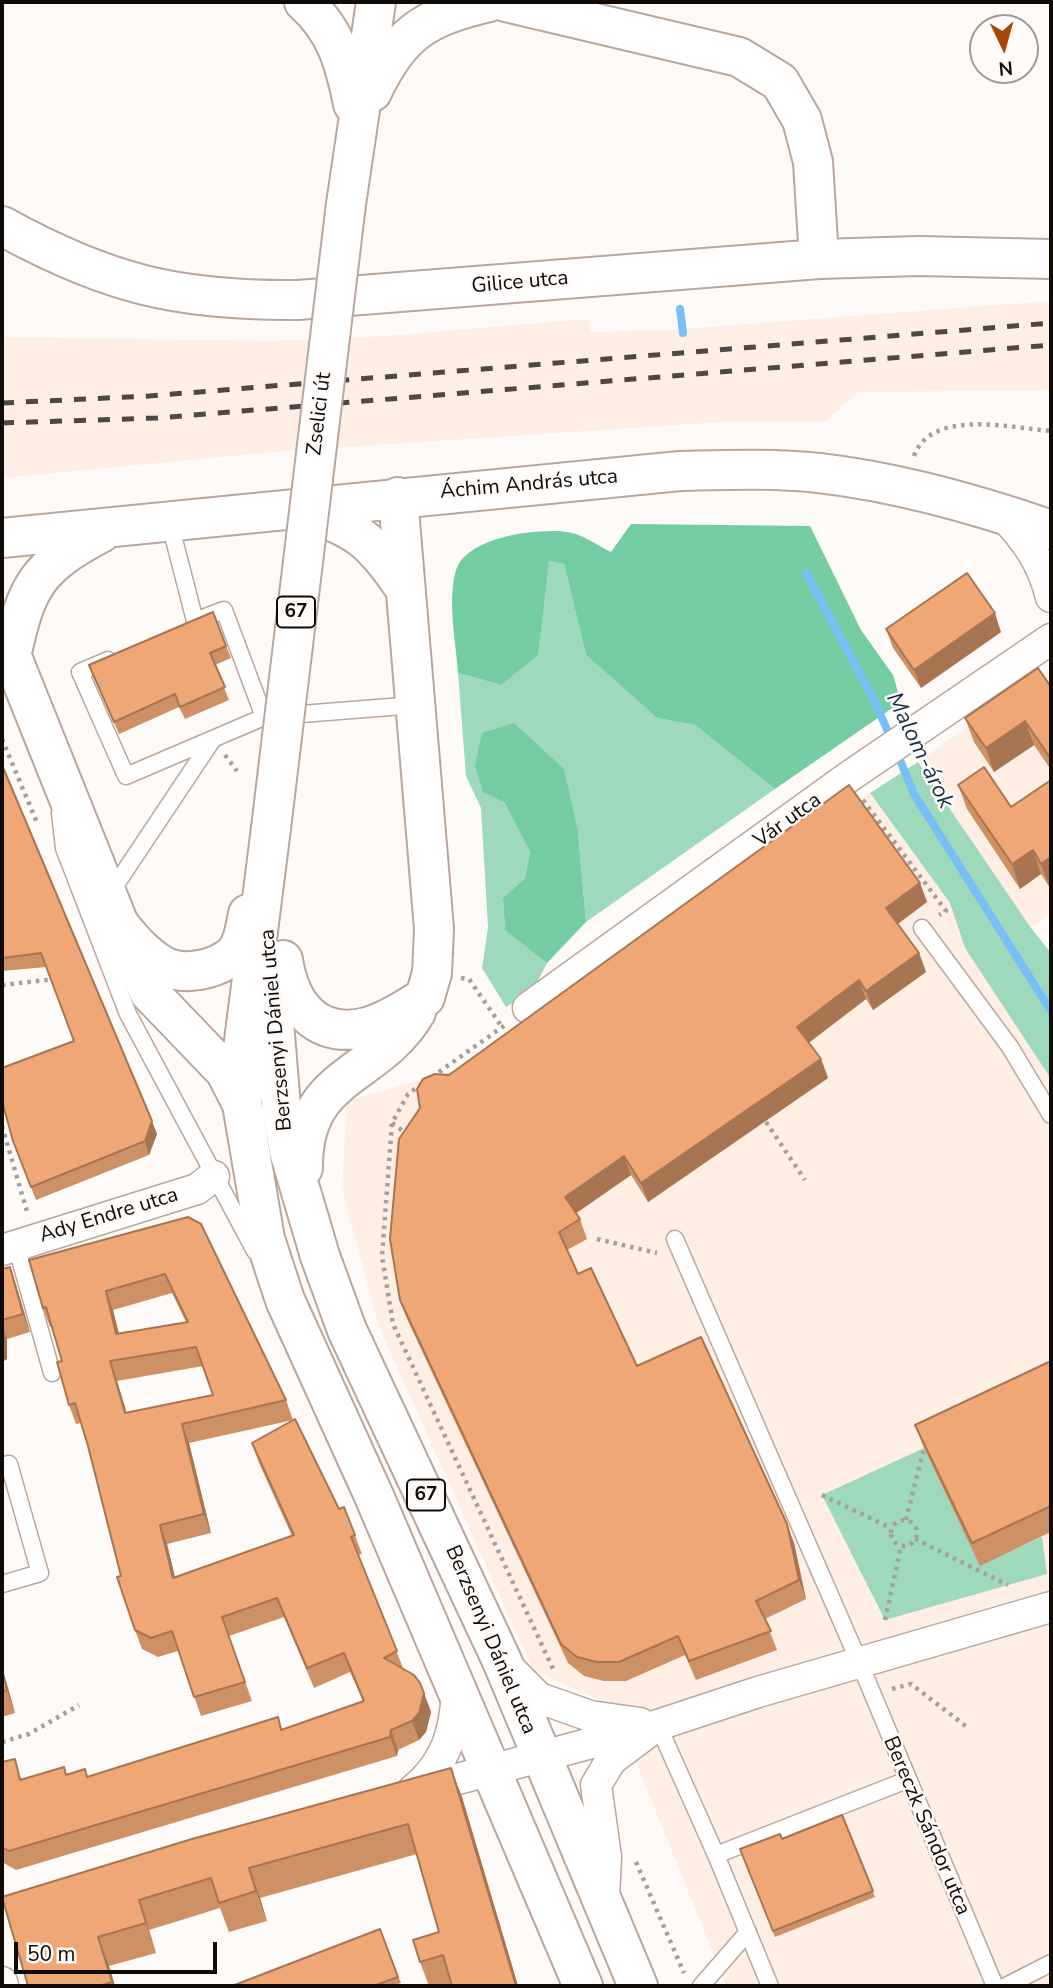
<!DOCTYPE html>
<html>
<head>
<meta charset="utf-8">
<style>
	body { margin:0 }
	#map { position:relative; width:1053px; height:1988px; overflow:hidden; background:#fefaf7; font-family:"Nunito Sans",sans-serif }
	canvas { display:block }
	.frame { position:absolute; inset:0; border:4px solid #110b07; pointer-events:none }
	.north { position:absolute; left:969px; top:14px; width:70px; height:70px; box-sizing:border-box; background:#fefaf7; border:2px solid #9f9a97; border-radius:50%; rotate:175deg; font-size:19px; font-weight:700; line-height:28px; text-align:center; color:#110b07 }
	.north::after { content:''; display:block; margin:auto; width:24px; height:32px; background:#a84606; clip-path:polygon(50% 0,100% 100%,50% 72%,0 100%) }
	.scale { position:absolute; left:14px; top:1942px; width:203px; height:32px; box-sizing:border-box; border:4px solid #110b07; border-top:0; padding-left:9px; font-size:21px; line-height:24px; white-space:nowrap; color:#110b07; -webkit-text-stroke:5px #fefaf7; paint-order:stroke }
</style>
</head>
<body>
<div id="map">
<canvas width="1053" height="1988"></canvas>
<div class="frame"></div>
<div class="north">N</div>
<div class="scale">50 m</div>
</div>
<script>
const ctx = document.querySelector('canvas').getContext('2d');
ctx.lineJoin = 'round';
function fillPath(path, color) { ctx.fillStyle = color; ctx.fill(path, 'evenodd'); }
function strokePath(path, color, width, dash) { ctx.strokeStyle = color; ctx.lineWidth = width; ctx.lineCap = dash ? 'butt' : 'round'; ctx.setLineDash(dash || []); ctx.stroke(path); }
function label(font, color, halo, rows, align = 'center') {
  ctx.font = font + ' "Nunito Sans",sans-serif'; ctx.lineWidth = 5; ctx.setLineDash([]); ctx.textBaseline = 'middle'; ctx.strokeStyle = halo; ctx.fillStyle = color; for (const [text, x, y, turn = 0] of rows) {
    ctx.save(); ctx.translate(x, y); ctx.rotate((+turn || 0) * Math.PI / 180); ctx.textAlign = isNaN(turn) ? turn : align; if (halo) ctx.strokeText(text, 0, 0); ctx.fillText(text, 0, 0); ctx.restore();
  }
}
fillPath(new Path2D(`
	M 1051,301 L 1051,390 L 858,392 L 826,421 L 721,422 L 285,451 L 2,478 L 2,337 L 271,341 L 386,336 L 588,319 L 591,332 L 668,330 Z
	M 1051,668 L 1051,914 L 1031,928 L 918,762 Z
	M 870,793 L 950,903 L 965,948 L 1051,1079 L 1051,1986 L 726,1986 L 614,1707 L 533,1670 L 379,1327 L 342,1189 L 347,1101 L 463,1068 L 540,1020 Z`), '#ffeee4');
fillPath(new Path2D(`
	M 549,561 L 564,564 L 586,655 L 657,718 L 695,725 L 775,789 L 586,922 L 578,832 L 504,802 L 530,852 L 525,878 L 503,898 L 505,929 L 547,963 L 534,989 L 506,1007 L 482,968 L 488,928 L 481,808 L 466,776 L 458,673 L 501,685 Z
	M 918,762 L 1031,928 L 1051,953 L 1051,1079 L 965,948 L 950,903 L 870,793 Z
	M 924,1448 L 980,1565 L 1042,1537 L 1047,1574 L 885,1620 L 822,1495 Z`), '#9dd9ba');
fillPath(new Path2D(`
	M 631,524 L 810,526 L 861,630 L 893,675 L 901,702 L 775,789 L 695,725 L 657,718 L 586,655 L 564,564 L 549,561 L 538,655 L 501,685 L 458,673 C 456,641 447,602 456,570 C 467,537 537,528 567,532 C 581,533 598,546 611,552 Z
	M 514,723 L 564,769 L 578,832 L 586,922 L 547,963 L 505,930 L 503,898 L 525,878 L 530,852 L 504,802 L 483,792 L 475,766 L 482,733 Z`), '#73cda1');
strokePath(new Path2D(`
	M 680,309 L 683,333
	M 806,573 L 875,702 L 892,741
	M 897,753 L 914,794 L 1051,1011`), '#78bff7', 8);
const lane = new Path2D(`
	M 169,520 L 195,621
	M 195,621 L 224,610 L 264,717
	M 108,660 L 80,672 L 126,776 L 264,717 L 415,705
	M 60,813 L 64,848 L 128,1014 L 255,1251
	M 109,895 L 213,739
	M 922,928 L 1010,1047 L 1051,1115
	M 675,1239 L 860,1664 L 995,1986
	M 16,1245 L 52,1373
	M 2,1466 L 9,1464 L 40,1573 L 2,1584
	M 658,1725 L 716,1855 L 770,1986
	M 716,1855 L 907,1780
	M 701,1986 L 748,1932
	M 1006,1986 L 1051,1963`);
const street = new Path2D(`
	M 1003,515 C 1027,541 1042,562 1051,597
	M 528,1008 L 847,778 L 1051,639
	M 2,1250 L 197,1189 L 214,1176
	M 510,1669 L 539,1698 L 590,1716 L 640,1723
	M 417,1790 L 658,1725 L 758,1692 L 1051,1607
	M 412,1791 C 446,1764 455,1732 457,1691
	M 604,1899 L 606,1857 L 596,1785 L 611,1760 L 647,1733
	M 2,1982 L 3,1986`);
const secondary = new Path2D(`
	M 2,226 C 107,284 178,301 298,300 L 819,259 L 919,256 L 1051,259
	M 398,497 L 434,929 L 432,973 L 425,997
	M 302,510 C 357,528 373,541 405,589
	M 2,538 L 680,471 C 726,470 772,468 819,473 C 898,482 976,504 1051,530
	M 2,632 L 119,924
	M 11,657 C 26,587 36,567 101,533`);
const primary = new Path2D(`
	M 304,2 C 336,30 345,64 353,104
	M 506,2 L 739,57 L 780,82 L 802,120 L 813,162 L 819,259
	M 372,92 C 400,32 426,17 489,2
	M 346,204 L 376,2
	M 271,828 L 243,1049 L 242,1104 L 265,1239 L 285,1300 L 374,1496 L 583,1986
	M 119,924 C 132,940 144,955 162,965 C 182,977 217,970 234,954 C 244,944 245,928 248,914
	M 125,939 L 149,992 L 225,1071 L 242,1104
	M 283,960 C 290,1005 316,1040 367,1027 C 388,1021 407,1008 425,997
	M 270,974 L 281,1107 L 289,1151 L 320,1256 L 347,1330 L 502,1661 L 638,1986
	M 303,1168 C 302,1072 377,1079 416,1012`);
strokePath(lane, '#baa79b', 19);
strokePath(street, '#baa79b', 33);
strokePath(secondary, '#baa79b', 42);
strokePath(primary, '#baa79b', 42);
strokePath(new Path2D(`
	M 914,456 C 931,408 1012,428 1051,431
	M 2,739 L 38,825
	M 225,755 L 237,771
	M 863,800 L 946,911 L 939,915
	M 461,978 L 469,979 L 502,1027
	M 2,985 L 56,979
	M 432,1077 L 508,1023
	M 422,1084 L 408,1094 L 392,1123 L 382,1256 L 393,1324 L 554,1671
	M 766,1122 L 805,1180
	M 392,1123 L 407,1134
	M 2,1126 L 28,1215
	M 597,1239 L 657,1253
	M 822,1495 L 891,1528
	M891 1533a13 13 0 1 1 26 0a13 13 0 1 1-26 0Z
	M 906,1520 L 924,1448
	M 915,1539 L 1008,1585
	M 885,1620 L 901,1546
	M 892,1689 L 911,1684 L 967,1727
	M 2,1742 L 29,1734 L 79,1705
	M 636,1862 L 684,1973`), '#a5a09c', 4.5, [3.5, 5]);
strokePath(lane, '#fff', 16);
strokePath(street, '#fff', 30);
strokePath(secondary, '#fff', 38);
strokePath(primary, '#fff', 38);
strokePath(new Path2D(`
	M 2,403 L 149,396 L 1051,323
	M 2,423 L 157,418 L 1051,345`), '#4e4844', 5, [12, 12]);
const primaryBridge = new Path2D(`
	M 271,828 L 346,204`);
strokePath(primaryBridge, '#baa79b', 42, []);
strokePath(primaryBridge, '#fff', 38);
fillPath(new Path2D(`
	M 213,612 L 231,658 L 215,665 L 229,700 L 185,719 L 179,707 L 119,734 L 89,665 Z
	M 886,629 L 1001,632 L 921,688 L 893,648 Z
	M 1051,687 L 1051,770 L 1034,745 L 994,772 L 974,742 L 965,718 Z
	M 2,765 L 157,1134 L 149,1155 L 36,1200 L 13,1141 L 74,1041 L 46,967 L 2,971 Z
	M 1051,780 L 1050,888 L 1041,874 L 1020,889 L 967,809 L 958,785 L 1011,807 Z
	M 920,883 L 927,902 L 898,924 L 919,953 L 926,972 L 873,1010 L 866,999 L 809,1043 L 821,1059 L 828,1078 L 648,1202 L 631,1175 L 576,1213 L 580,1219 L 587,1239 L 567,1250 L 578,1274 L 637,1366 L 794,1543 L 806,1599 L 765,1619 L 777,1650 L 696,1680 L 685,1655 L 626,1681 L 604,1681 L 584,1676 L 568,1663 L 407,1319 L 400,1300 L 420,1108 L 449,1075 Z
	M 188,1217 L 286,1400 L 293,1420 L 189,1443 L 211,1533 L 167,1544 L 175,1578 L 292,1536 L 259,1463 L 252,1443 L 339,1509 L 344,1507 L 362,1554 L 358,1555 L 403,1668 L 420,1683 L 431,1712 L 426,1732 L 419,1740 L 398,1750 L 397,1756 L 16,1870 L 2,1862 L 2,1762 L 22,1779 L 66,1774 L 85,1769 L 88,1777 L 278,1717 L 282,1729 L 363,1701 L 350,1672 L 314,1688 L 284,1617 L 229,1636 L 252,1701 L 201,1716 L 178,1651 L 158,1657 L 142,1649 L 135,1630 L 88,1446 L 81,1423 L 76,1424 L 69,1405 L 62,1361 L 52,1326 L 50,1327 L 43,1308 ZM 172,1293 L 186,1322 L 119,1333 L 113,1310 ZM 203,1366 L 213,1395 L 127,1413 L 117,1381 Z
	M 10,1267 L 16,1285 L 30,1332 L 7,1339 L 7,1359 L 2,1362 L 2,1269 Z
	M 1051,1361 L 1051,1532 L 980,1566 L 924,1448 L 915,1425 Z
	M 2,1667 L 15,1713 L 2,1717 Z
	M 462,1797 L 518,1986 L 452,1986 L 452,1985 L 447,1986 L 429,1986 L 420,1962 L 439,1932 L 417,1854 L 260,1898 L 267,1921 L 229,1932 L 220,1908 L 149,1930 L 156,1953 L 109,1966 L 115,1986 L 28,1986 L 2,1897 Z
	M 842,1815 L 875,1897 L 775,1937 L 740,1849 L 782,1839 Z
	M 380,1929 L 401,1983 L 392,1986 L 232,1986 Z`), '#ce9065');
fillPath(new Path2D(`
	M 995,613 L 1001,632 L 921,688 L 914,670 Z
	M 1025,721 L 1034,745 L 994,772 L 986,748 Z
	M 1033,850 L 1041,874 L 1020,889 L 1012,864 Z
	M 1051,857 L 1051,887 L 1050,888 L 1041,864 Z
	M 920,883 L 927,902 L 893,927 L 886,908 Z
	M 919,953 L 926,972 L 873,1010 L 866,991 Z
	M 859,980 L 866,999 L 804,1046 L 797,1027 Z
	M 821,1059 L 828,1078 L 648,1202 L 641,1183 Z
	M 152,1121 L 157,1134 L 149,1155 L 145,1141 Z
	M 624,1156 L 631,1175 L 572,1216 L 565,1197 Z
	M 10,1267 L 16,1285 L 30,1332 L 23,1314 Z
	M 106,1291 L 113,1310 L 123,1353 L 116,1334 Z
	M 2,1325 L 7,1339 L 7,1359 L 2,1362 Z
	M 110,1361 L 117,1381 L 132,1432 L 125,1413 Z
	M 182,1424 L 189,1443 L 211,1533 L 204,1514 Z
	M 787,1524 L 794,1543 L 806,1599 L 799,1580 Z
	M 160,1525 L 167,1544 L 180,1598 L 173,1578 Z
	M 2,1667 L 15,1713 L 7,1690 L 2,1672 Z
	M 424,1693 L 431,1712 L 426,1732 L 419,1740 L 412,1721 Z
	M 391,1730 L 398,1750 L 397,1756 L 390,1737 Z
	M 451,1768 L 462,1797 L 518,1986 L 516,1986 Z
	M 249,1868 L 260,1898 L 267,1921 L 256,1891 Z
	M 139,1900 L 149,1930 L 156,1953 L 146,1923 Z
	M 98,1937 L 109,1966 L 115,1986 L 114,1986 L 112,1982 Z`), '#a87553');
const building = new Path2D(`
	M 967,573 L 995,613 L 914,670 L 886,629 Z
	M 213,612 L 226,646 L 210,653 L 225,687 L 180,707 L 175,694 L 114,722 L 89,665 Z
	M 1038,668 L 1051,687 L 1051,759 L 1025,721 L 986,748 L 965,718 Z
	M 2,765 L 152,1121 L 145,1141 L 31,1187 L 13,1141 L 2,1101 L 2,1068 L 74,1041 L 41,953 L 2,958 Z
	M 984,767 L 1011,807 L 1051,780 L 1051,857 L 1041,864 L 1033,850 L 1012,864 L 958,785 Z
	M 849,785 L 920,883 L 886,908 L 919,953 L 866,991 L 859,980 L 797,1027 L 821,1059 L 641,1183 L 624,1156 L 565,1197 L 580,1219 L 559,1232 L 578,1274 L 591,1268 L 637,1366 L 701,1337 L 787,1524 L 799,1580 L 756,1601 L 771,1631 L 689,1661 L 678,1636 L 619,1662 L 597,1662 L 577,1657 L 561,1644 L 400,1300 L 390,1239 L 399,1139 L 420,1108 L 417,1089 L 423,1079 L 435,1074 L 449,1075 Z
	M 188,1217 L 201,1224 L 286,1400 L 182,1424 L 204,1514 L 160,1525 L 173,1578 L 294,1535 L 252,1443 L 295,1419 L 339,1509 L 344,1507 L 355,1535 L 351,1537 L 397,1651 L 384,1658 L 414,1675 L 420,1683 L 424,1693 L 419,1713 L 412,1721 L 391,1730 L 390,1737 L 9,1851 L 2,1847 L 2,1762 L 15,1759 L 20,1780 L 64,1767 L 66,1775 L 85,1769 L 87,1777 L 278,1717 L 281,1730 L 364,1701 L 344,1653 L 307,1668 L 277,1598 L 222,1617 L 245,1682 L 194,1697 L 172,1631 L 151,1638 L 135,1630 L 117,1577 L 121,1576 L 88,1446 L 75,1403 L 69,1405 L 57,1362 L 62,1361 L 46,1307 L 43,1308 L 29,1260 ZM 165,1274 L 188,1322 L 116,1334 L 106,1291 ZM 196,1347 L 213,1395 L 125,1413 L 110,1361 Z
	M 10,1267 L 23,1314 L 2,1320 L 2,1269 Z
	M 1051,1361 L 1051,1506 L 972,1543 L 915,1425 Z
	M 2,1672 L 7,1690 L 2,1692 Z
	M 451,1768 L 516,1986 L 452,1986 L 443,1955 L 420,1962 L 413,1940 L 439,1932 L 408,1824 L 249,1868 L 256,1891 L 219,1903 L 211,1878 L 139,1900 L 146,1923 L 98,1937 L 112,1982 L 99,1986 L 28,1986 L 2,1897 L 192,1839 Z
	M 842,1815 L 873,1891 L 773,1931 L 740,1849 L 780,1834 L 782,1839 Z
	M 380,1929 L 398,1977 L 373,1986 L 232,1986 Z`);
fillPath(building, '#f0a776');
strokePath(building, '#a87553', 2);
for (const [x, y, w] of [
	[296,612,38],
	[426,1495,38]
]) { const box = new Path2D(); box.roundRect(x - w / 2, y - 15.5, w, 31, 5); ctx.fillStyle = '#fefaf7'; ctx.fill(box); strokePath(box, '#110b07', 2); }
label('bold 19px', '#110b07', null, [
	["67",296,612],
	["67",426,1495]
]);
label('21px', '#110b07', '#fefaf7', [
	["Gilice utca",520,283,-5],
	["Zselici út",320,414,-83],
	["Áchim András utca",529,485,-5],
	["Vár utca",788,821,-36],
	["Berzsenyi Dániel utca",277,1030,-95],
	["Ady Endre utca",109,1216,-17],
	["Berzsenyi Dániel utca",490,1640,67],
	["Bereczk Sándor utca",926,1826,67]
]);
label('italic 23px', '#15334a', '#fefaf7', [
	["Malom-árok",919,751,64]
]);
</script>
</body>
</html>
